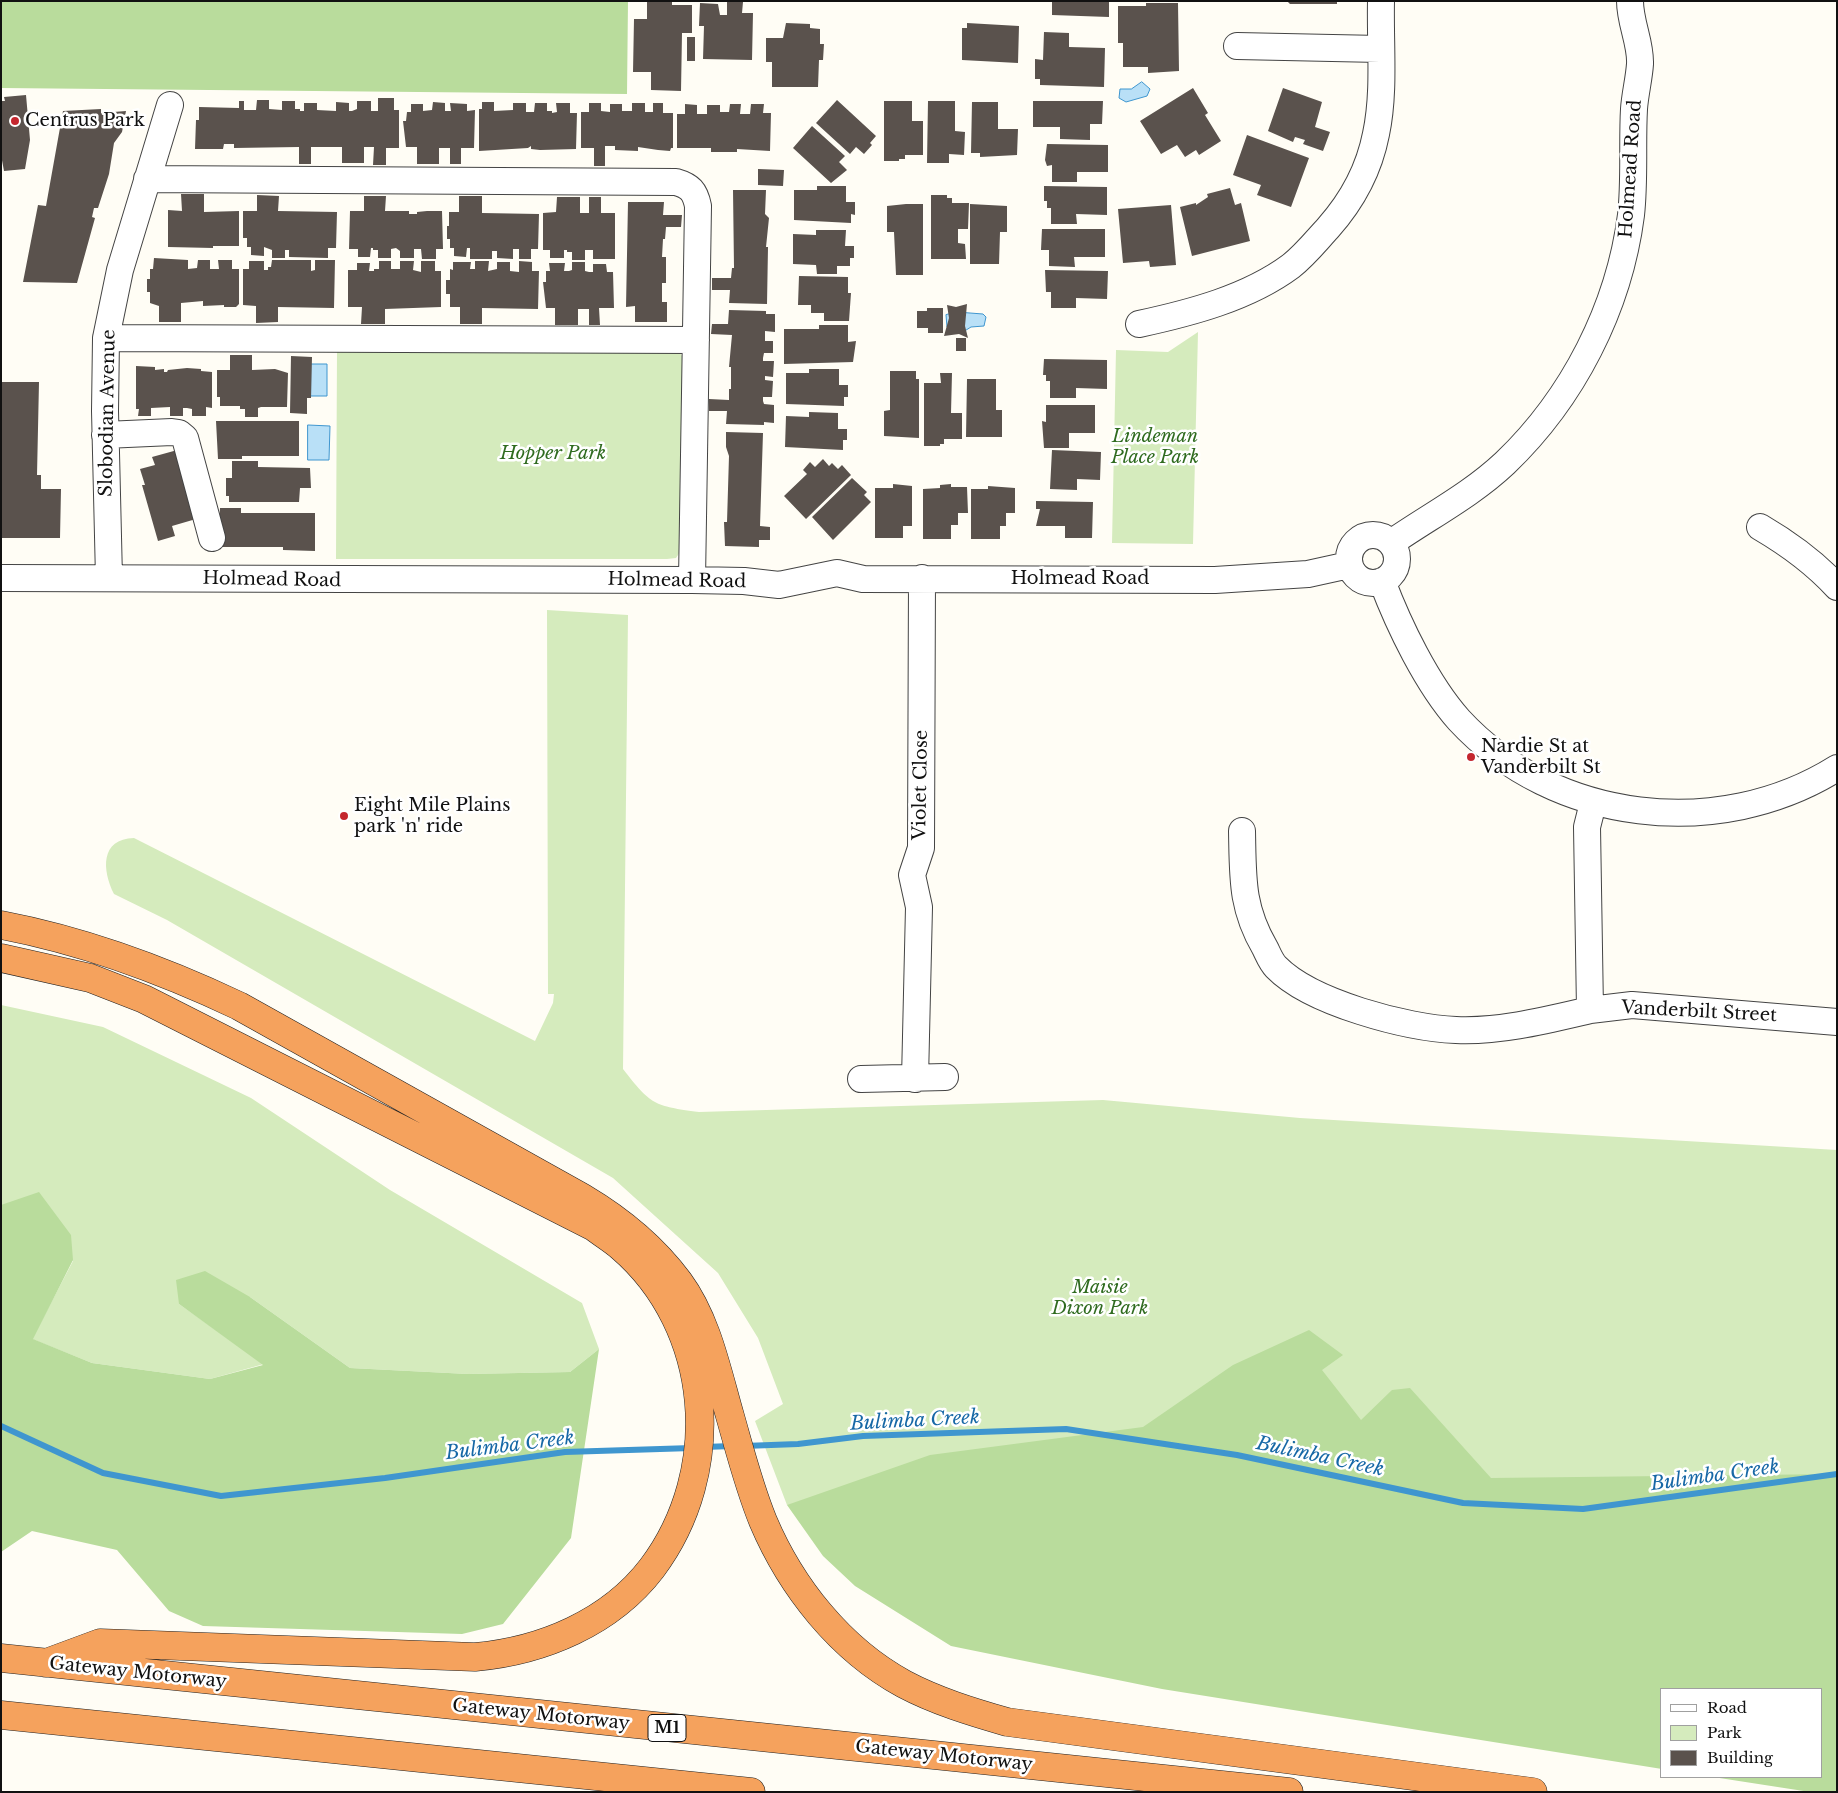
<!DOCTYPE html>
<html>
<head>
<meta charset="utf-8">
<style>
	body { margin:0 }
	#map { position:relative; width:1838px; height:1793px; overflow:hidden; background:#fffdf5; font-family:"Libre Baskerville",serif }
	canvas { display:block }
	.frame { position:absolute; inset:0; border:2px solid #111; pointer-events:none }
	.legend { position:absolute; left:1660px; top:1688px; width:162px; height:90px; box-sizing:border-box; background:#fff; border:1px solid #a0a0a0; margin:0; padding:6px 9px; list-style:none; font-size:15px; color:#111 }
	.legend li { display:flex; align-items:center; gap:10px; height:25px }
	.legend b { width:25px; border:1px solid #a0a0a0 }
</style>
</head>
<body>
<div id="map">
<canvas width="1838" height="1793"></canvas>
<div class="frame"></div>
<ul class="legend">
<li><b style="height:6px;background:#fff"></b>Road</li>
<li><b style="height:14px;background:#d5ebbd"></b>Park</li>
<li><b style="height:14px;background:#5a524d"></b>Building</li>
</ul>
</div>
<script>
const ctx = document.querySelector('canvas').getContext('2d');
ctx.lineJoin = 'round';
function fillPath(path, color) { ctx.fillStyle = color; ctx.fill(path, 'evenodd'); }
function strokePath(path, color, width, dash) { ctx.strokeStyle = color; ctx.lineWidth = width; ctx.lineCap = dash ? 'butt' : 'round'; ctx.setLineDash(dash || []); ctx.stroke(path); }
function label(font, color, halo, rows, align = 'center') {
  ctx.font = font + ' "Libre Baskerville",serif'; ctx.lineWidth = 5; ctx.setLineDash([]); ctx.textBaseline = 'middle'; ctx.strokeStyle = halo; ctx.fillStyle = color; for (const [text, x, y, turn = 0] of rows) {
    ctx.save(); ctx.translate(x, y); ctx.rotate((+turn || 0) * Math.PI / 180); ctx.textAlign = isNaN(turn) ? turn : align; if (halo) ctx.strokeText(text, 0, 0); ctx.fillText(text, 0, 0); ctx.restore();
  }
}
fillPath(new Path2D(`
	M 1198,332 L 1193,544 L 1112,543 L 1116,350 L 1168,352 Z
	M 337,349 L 680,353 L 684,359 L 680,552 L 676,558 L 667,559 L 336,559 Z
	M 547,610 L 628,615 L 623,1069 C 651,1105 654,1106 699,1112 L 1103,1100 L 1300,1118 L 1837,1150 L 1837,1474 L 787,1505 L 755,1421 L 783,1404 L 758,1338 L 718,1273 L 613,1178 L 167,920 L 114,894 C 102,870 100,839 134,838 L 535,1041 L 553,1003 L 554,994 L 548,994 Z
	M 1,1005 L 103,1027 L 251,1098 L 390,1190 L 582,1303 L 599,1349 L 570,1372 L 468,1374 L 350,1368 L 250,1297 L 179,1304 L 264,1364 L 210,1379 L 92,1363 L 32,1339 L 73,1261 L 1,1205 Z`), '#d5ebbd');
fillPath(new Path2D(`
	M 1,1 L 628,1 L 627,94 L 1,88 Z
	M 39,1192 L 71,1235 L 73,1260 L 33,1339 L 92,1363 L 210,1379 L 263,1365 L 179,1304 L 176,1280 L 205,1271 L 250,1297 L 350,1368 L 468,1374 L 570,1372 L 599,1349 L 571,1538 L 503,1624 L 462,1634 L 203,1626 L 169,1611 L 117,1550 L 32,1531 L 1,1552 L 1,1205 Z
	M 1309,1330 L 1343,1355 L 1322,1370 L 1361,1420 L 1392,1390 L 1410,1388 L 1491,1478 L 1837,1474 L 1837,1792 L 1810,1792 L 1713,1777 L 1822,1777 L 1822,1689 L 1662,1689 L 1662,1769 L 1162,1689 L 951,1646 L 855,1586 L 823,1556 L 787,1505 L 930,1455 L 1143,1427 L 1233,1365 Z`), '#b9dc9c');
const water = new Path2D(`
	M 1142,82 L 1150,89 L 1147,96 L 1126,102 L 1119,98 L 1120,89 L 1131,89 Z
	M 957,312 L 983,314 L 986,317 L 984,326 L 971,327 L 963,332 L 947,327 L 946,315 Z
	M 311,364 L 327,364 L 327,396 L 311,396 Z
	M 308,425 L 330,426 L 329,460 L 308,460 Z`);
fillPath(water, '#b9e0f7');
strokePath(water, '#3f96cf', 1);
strokePath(new Path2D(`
	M 1,1426 L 103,1473 L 221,1496 L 385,1478 L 565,1452 L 692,1448
	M 744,1446 L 798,1444 L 863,1436 L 1066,1429 L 1237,1455 L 1463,1503 L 1583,1509 L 1837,1474
	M 704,1447 L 732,1446`), '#3f96cf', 6);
fillPath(new Path2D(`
	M 647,1 L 672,1 L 672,5 L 692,5 L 692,33 L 682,33 L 681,91 L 651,90 L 651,72 L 633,72 L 634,19 L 647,19 Z
	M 1052,1 L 1109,1 L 1109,17 L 1052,15 Z
	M 1287,1 L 1337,1 L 1337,4 L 1290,4 Z
	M 727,2 L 743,2 L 742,13 L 753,13 L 752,60 L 703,59 L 704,26 L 699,26 L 700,3 L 718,4 L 720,15 L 727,15 Z
	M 1146,3 L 1178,3 L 1179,71 L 1148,73 L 1148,67 L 1123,67 L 1123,43 L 1118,43 L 1118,6 L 1146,6 Z
	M 786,23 L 810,24 L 810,28 L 820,29 L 820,44 L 824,44 L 823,60 L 819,60 L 818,87 L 772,87 L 772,62 L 766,62 L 766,38 L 783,38 Z
	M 967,23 L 1019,26 L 1018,63 L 962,60 L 962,28 L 967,28 Z
	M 1044,32 L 1069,33 L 1069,47 L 1105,48 L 1104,87 L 1040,85 L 1040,79 L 1035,79 L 1035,59 L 1043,60 Z
	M 687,37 L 695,37 L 695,61 L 687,61 Z
	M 1193,88 L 1208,113 L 1205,115 L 1221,141 L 1199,155 L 1196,150 L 1185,157 L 1177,145 L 1161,154 L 1140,121 Z
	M 1283,88 L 1322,102 L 1315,127 L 1330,132 L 1323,151 L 1303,144 L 1305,140 L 1295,137 L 1293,142 L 1268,131 Z
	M 26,95 L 30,140 L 25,169 L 4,171 L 1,155 L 1,101 L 5,101 L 4,97 Z
	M 378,98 L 394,98 L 394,110 L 399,110 L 399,148 L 386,148 L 386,165 L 373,165 L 374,147 L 364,147 L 364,163 L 342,163 L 342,147 L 311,147 L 311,164 L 299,164 L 299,147 L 234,148 L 234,144 L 224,144 L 223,149 L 195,149 L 196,120 L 199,120 L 199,107 L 239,108 L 239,101 L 244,101 L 244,110 L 256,110 L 257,100 L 269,100 L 269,109 L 282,110 L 282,101 L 295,101 L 295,109 L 300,109 L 300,111 L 304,111 L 304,103 L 317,103 L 317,110 L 336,111 L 336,102 L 349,103 L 349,111 L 352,111 L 357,109 L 357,101 L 371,101 L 371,111 L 378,111 Z
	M 837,100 L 876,136 L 870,143 L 872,145 L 864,154 L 856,147 L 850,154 L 816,123 Z
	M 884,101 L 912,101 L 912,121 L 923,121 L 923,155 L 905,155 L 905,159 L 899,159 L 899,161 L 884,161 Z
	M 928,101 L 955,101 L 955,131 L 965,132 L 964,155 L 949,154 L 949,163 L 927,163 Z
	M 1033,101 L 1103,101 L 1102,124 L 1090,124 L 1090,140 L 1060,139 L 1060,127 L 1033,127 Z
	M 433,102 L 445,103 L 445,111 L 451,111 L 450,103 L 467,104 L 467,111 L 475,110 L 474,148 L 461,148 L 461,164 L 450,164 L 450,148 L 439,148 L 439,164 L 417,164 L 417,147 L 406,147 L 403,121 L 406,121 L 407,112 L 411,112 L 411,104 L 423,104 L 423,111 L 432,110 Z
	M 482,102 L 494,102 L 494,111 L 513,110 L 513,103 L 526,103 L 526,112 L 534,112 L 535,103 L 547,103 L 547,111 L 552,111 L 552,113 L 557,112 L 556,103 L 570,103 L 570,113 L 577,113 L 576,149 L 540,150 L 531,149 L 531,146 L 528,148 L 479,151 L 479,109 L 482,109 Z
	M 972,102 L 998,102 L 998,129 L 1018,129 L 1017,155 L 980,157 L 980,153 L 971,153 Z
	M 589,103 L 601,103 L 601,111 L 610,112 L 610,104 L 622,104 L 622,111 L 632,111 L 632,103 L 645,103 L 645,112 L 653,112 L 653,103 L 663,103 L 663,113 L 673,113 L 673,148 L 671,148 L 670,151 L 658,150 L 638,147 L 638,151 L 615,150 L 615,146 L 605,146 L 605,166 L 594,166 L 594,148 L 581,148 L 581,112 L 589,112 Z
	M 685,104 L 697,105 L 697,114 L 707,114 L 707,105 L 720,105 L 720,112 L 729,112 L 730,104 L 741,104 L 740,114 L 750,114 L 751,104 L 764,104 L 763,113 L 771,113 L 770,151 L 737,149 L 737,152 L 711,152 L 711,148 L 677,148 L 677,114 L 685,114 Z
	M 101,109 L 101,113 L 126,111 L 122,132 L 114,143 L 109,174 L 98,208 L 94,208 L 92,217 L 95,218 L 77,283 L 23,282 L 38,205 L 46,206 L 63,111 Z
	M 812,126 L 845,156 L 839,162 L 847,170 L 831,183 L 793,148 Z
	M 1247,135 L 1309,158 L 1291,207 L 1257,195 L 1261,185 L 1233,175 Z
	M 1047,144 L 1108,145 L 1108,172 L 1077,172 L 1077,182 L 1052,182 L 1052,165 L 1047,166 L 1045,160 Z
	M 758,169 L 784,170 L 783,186 L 758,185 Z
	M 817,186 L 846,186 L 846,202 L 855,202 L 855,215 L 851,214 L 851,223 L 794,220 L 794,190 L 817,190 Z
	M 1044,186 L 1107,187 L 1107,215 L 1076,214 L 1077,224 L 1051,224 L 1051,208 L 1047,208 L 1047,201 L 1044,201 Z
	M 1230,188 L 1235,205 L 1241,203 L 1250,241 L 1192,256 L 1180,207 L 1196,203 L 1196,205 L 1208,197 L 1207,194 Z
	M 733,190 L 766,190 L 765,214 L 769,218 L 766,247 L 768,247 L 767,304 L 729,303 L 730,290 L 712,290 L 712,278 L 731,278 L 732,268 L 734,268 Z
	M 181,194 L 204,194 L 204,212 L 239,211 L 239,246 L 213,246 L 213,248 L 168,247 L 168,210 L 182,211 Z
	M 257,195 L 279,196 L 278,211 L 337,212 L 336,248 L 328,248 L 328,258 L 289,257 L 289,250 L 285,250 L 285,258 L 272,258 L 272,250 L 264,247 L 264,256 L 251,255 L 251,247 L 247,247 L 247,238 L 243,238 L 243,211 L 257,211 Z
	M 931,195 L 947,195 L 947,198 L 952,198 L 952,203 L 969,203 L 968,229 L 958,229 L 958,243 L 965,244 L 966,259 L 931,259 Z
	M 364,196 L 386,196 L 385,211 L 409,211 L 409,214 L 417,214 L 417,212 L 427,211 L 442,211 L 443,249 L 436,249 L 436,259 L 422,259 L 421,249 L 414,249 L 414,258 L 400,258 L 400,251 L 396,248 L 391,249 L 391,258 L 378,258 L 378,250 L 373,250 L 373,248 L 371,248 L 370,257 L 358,257 L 358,249 L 349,249 L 350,211 L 364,211 Z
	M 459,196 L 482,196 L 482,213 L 539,214 L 538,249 L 531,249 L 531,259 L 519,259 L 519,249 L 513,249 L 513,259 L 497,258 L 497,251 L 492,251 L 492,259 L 470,259 L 470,248 L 467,248 L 466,257 L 454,256 L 454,248 L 450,248 L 450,239 L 447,239 L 447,226 L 449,226 L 449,212 L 459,212 Z
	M 557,197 L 580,197 L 580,213 L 589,213 L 589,197 L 601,197 L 601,213 L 615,213 L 615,259 L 593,259 L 593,250 L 585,250 L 585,260 L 572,260 L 572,252 L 567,252 L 567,250 L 564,250 L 564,258 L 550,258 L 550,250 L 543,250 L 543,213 L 556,212 Z
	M 628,202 L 664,202 L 663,215 L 682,215 L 681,227 L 666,227 L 665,239 L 663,239 L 662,257 L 666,257 L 666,283 L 662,283 L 662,302 L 667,302 L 667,322 L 635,322 L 635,306 L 626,307 Z
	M 906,204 L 923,204 L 923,275 L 896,275 L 894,232 L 887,232 L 887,206 Z
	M 970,204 L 1007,206 L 1007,232 L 1000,232 L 999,264 L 970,264 Z
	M 1171,205 L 1176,265 L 1150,267 L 1149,261 L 1123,263 L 1118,209 Z
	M 1042,229 L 1105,229 L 1105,257 L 1074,257 L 1075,267 L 1049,266 L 1049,250 L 1041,250 Z
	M 816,230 L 846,230 L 845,246 L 854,246 L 854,258 L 850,258 L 850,266 L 837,266 L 837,274 L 817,274 L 816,265 L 793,264 L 793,234 L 816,235 Z
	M 154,258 L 188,260 L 188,269 L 197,268 L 198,260 L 210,260 L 210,269 L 219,269 L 218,260 L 232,260 L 232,269 L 239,269 L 239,304 L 236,307 L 224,307 L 224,305 L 203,306 L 203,301 L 181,303 L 181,322 L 159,322 L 159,306 L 150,303 L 150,292 L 147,292 L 147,279 L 150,279 L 150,269 L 153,269 Z
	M 272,260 L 311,260 L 311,271 L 315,270 L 315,260 L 335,260 L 334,308 L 278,307 L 278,322 L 256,323 L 256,306 L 243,305 L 243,269 L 249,269 L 249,261 L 264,261 L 264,270 L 268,270 L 268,267 L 271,267 Z
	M 379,261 L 391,261 L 391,269 L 400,269 L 400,261 L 414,261 L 413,270 L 421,272 L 421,261 L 435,261 L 435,271 L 441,271 L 441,307 L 385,309 L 385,324 L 361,324 L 362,307 L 348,307 L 348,270 L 357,270 L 357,263 L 370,263 L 369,271 L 374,271 L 374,269 L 379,269 Z
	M 475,261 L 489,261 L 488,271 L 497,269 L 497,262 L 510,262 L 510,271 L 519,272 L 519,261 L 532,262 L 532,271 L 539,271 L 538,309 L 482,308 L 482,324 L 460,324 L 460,307 L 450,307 L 450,294 L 446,294 L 446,280 L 450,280 L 450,269 L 453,270 L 453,262 L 471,262 L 470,269 L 475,269 Z
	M 572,262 L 585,262 L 585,271 L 589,272 L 593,272 L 593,264 L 606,264 L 607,272 L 613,272 L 614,308 L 599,308 L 600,325 L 589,325 L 589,309 L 578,309 L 578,325 L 555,325 L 555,308 L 546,308 L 543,282 L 546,282 L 546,271 L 550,271 L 549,263 L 565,263 L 564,271 L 569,271 L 572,270 Z
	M 1045,270 L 1108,271 L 1107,299 L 1076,298 L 1076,308 L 1051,308 L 1051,292 L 1046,292 Z
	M 799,276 L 848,277 L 848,293 L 851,293 L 849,321 L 824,321 L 824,313 L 811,313 L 811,305 L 798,305 Z
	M 967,304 L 965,326 L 968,338 L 959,334 L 944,336 L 949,318 L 947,305 L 956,307 Z
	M 927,308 L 943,308 L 943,333 L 928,333 L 928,328 L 917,328 L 917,311 L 927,311 Z
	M 729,310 L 766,311 L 766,314 L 775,314 L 775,332 L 765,331 L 765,341 L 773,341 L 773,353 L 764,353 L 763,358 L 763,361 L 774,361 L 773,377 L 765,376 L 765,380 L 773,381 L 772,397 L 763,397 L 763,401 L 764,404 L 774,405 L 774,423 L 764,422 L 764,425 L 726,424 L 727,411 L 709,411 L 709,399 L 729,400 L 729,389 L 731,389 L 731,367 L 729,367 L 732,335 L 711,334 L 712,324 L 728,324 Z
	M 819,325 L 848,325 L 848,342 L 856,341 L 853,362 L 784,364 L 784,329 L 819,329 Z
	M 956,338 L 966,338 L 966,351 L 956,351 Z
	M 230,355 L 252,355 L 252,370 L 275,369 L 288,373 L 287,407 L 261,407 L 258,408 L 258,417 L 245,417 L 245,409 L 240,409 L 240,406 L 220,406 L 220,397 L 217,397 L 217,370 L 230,370 Z
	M 291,356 L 312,357 L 311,398 L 307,398 L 307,414 L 290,413 Z
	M 1044,359 L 1107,360 L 1107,389 L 1076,388 L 1076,398 L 1050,398 L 1050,381 L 1046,381 L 1046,375 L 1043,375 Z
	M 136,366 L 155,367 L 155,370 L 164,369 L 164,372 L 167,372 L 168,370 L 187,368 L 201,369 L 201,371 L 212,372 L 212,408 L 206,407 L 206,416 L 192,416 L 192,409 L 187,408 L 183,408 L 183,416 L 170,416 L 170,407 L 151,408 L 151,416 L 138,416 L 139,409 L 136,409 Z
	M 809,369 L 839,369 L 839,385 L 848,385 L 848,397 L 844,397 L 844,406 L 786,404 L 786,373 L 809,373 Z
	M 890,371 L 916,371 L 916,379 L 919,379 L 919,438 L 884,436 L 884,411 L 890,410 Z
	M 940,373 L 952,373 L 951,413 L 962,413 L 962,439 L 944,439 L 944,444 L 940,444 L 940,446 L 924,446 L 924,383 L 941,383 Z
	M 967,379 L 996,379 L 996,410 L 1002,410 L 1002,437 L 966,437 Z
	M 1,382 L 39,382 L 37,475 L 41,475 L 41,489 L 61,489 L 60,538 L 1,538 Z
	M 1046,405 L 1095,405 L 1095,433 L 1069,433 L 1069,448 L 1044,448 L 1042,421 L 1046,422 Z
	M 809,412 L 838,413 L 838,429 L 847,429 L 847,440 L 843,440 L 843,450 L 785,447 L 786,416 L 809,417 Z
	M 216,421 L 299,421 L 299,456 L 242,456 L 242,459 L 218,459 Z
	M 726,432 L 763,433 L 760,526 L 770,527 L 770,540 L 759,540 L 759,547 L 725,546 L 724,522 L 727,522 L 729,456 L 726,447 Z
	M 181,449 L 196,519 L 172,526 L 175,536 L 158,541 L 142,485 L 145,485 L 140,469 L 155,465 L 152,457 Z
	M 1052,450 L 1101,452 L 1100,480 L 1077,479 L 1077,490 L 1050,489 Z
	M 823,459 L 829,466 L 832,463 L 838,469 L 842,465 L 851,475 L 806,519 L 784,496 L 807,474 L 803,470 L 810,462 L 815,467 Z
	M 232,461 L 258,461 L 258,467 L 310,468 L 311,488 L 300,488 L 299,502 L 229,502 L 229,496 L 226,496 L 226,478 L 232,478 Z
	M 852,478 L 867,492 L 864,495 L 871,502 L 833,540 L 812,517 Z
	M 893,484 L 912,486 L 912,526 L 903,526 L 903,538 L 875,538 L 875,488 L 893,488 Z
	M 951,484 L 951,487 L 967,487 L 968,513 L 958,513 L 958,525 L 951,525 L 951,539 L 923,539 L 923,489 L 940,488 L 940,485 Z
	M 988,486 L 1015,488 L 1015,513 L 1006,513 L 1006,526 L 1000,526 L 1000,539 L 971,539 L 971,489 L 988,489 Z
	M 1036,501 L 1093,502 L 1092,538 L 1065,538 L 1065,526 L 1036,526 L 1040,509 L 1036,509 Z
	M 220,508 L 241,508 L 241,513 L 315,513 L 315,551 L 283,550 L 283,547 L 218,547 Z`), '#5a524d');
const minor = new Path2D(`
	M 1237,46 L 1380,49
	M 147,179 L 676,182 C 690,186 695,191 698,206 L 692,580
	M 1139,324 C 1190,313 1248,298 1291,266 C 1305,255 1316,241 1328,228 C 1352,201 1369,170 1376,134 C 1385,92 1380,45 1381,1
	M 106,338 L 696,340
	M 105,435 L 172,432 L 179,433 L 185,438 L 212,538
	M 1760,527 C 1789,544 1814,562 1837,587
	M1349 559a24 24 0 1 1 48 0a24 24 0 1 1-48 0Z
	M 1391,543 C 1430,516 1471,495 1505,463 C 1573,398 1619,308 1631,215 C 1635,180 1632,144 1634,109 C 1635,94 1639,79 1640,64 C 1641,43 1630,23 1630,1
	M 1,578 L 692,580 L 744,581 L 779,585 L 837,573 L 863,579 L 1215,580 L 1308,574 L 1349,565
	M 109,578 L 105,411 L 106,338 L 120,270 L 170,105
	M 1382,581 C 1399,626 1427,684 1459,720 C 1554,823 1719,842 1837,768
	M 1593,803 L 1587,827 L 1590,1010 L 1632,1005 L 1837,1022
	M 1242,831 C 1243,877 1241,907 1265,948 C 1268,954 1271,962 1276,967 C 1311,1003 1407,1028 1456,1030 C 1500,1032 1547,1020 1590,1010
	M 861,1079 L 945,1077
	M 915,1079 L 919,907 L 912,875 L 921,848 L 922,578`);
const highway = new Path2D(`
	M 1,925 C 85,941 163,970 239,1006 L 583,1198 C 620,1220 653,1247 679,1282 C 707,1320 717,1371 730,1416 C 740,1451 749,1487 763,1521 C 791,1587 840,1649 904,1684 C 936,1701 972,1712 1007,1722 L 1533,1792
	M 1,958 L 90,978 L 144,999 L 594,1227 C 603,1234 613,1240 621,1247 C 714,1327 725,1471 652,1568 C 610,1623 542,1651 475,1657 L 100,1643 L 46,1663
	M 1,1658 L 1289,1792
	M 1,1715 L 751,1792`);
strokePath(minor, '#444', 28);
strokePath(highway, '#222', 29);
strokePath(minor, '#fff', 26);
strokePath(highway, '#f5a25d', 28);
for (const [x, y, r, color] of [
	[15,121,5,"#c4262e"],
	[1471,757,5,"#c4262e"],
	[344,816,5,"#c4262e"]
]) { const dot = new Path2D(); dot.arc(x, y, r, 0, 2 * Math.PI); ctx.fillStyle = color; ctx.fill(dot); strokePath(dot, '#fff', 2); }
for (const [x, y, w] of [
	[667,1728,38]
]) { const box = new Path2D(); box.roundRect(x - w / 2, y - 13.5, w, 27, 4); ctx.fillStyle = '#fff'; ctx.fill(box); strokePath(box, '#111', 1); }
label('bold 16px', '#111', null, [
	["M1",667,1728]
]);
label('18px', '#111', '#fff', [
	["Centrus Park",25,121],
	["Nardie St at",1481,747],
	["Vanderbilt St",1481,768],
	["Eight Mile Plains",354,806],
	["park 'n' ride",354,827]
], 'left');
label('18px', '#111', '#fff', [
	["Holmead Road",1631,169,-86],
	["Slobodian Avenue",108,413,-89],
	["Holmead Road",1080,579],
	["Holmead Road",272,580,1],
	["Holmead Road",677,581,1],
	["Violet Close",921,785,-89],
	["Vanderbilt Street",1699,1012,3],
	["Gateway Motorway",138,1673,6],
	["Gateway Motorway",541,1715,6],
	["Gateway Motorway",944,1756,6]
]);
label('italic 18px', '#2f6b1f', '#fff', [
	["Lindeman",1155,437],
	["Place Park",1155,458],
	["Hopper Park",553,454],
	["Maisie",1100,1288],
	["Dixon Park",1100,1309]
]);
label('italic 19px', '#1768a6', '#fff', [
	["Bulimba Creek",915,1421,-3],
	["Bulimba Creek",510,1446,-7],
	["Bulimba Creek",1320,1457,12],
	["Bulimba Creek",1715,1476,-8]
]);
</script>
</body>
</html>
